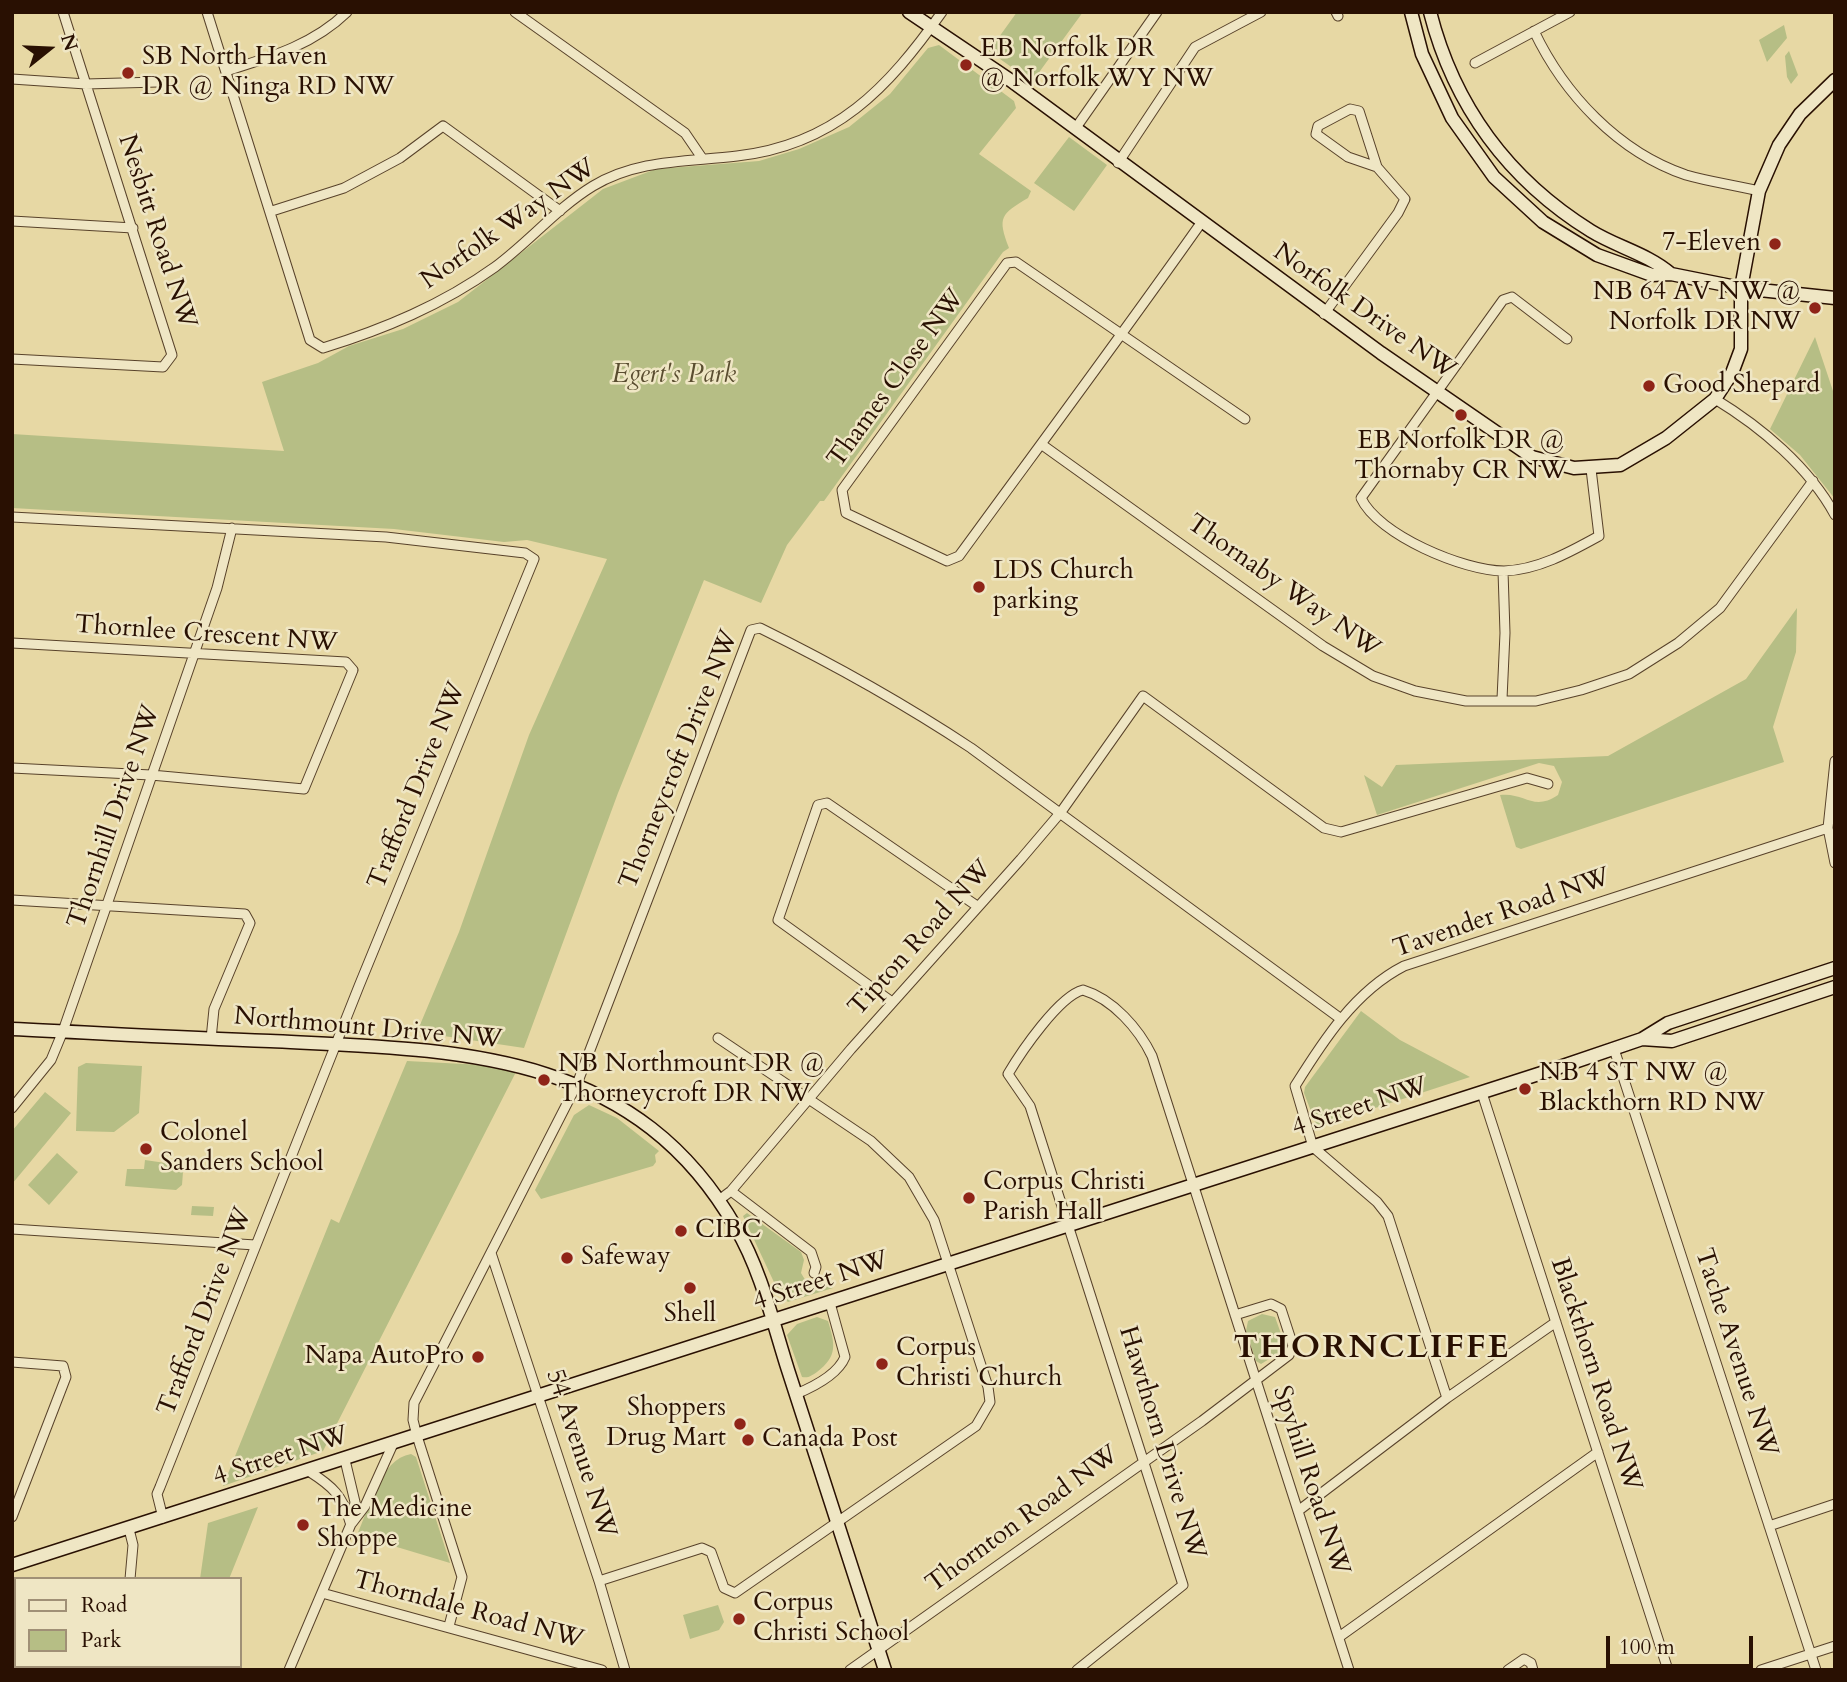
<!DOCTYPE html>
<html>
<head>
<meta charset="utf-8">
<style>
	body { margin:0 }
	#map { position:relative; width:1847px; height:1682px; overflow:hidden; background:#e7d8a4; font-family:Cardo,serif }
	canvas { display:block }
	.frame { position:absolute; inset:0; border:14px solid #291002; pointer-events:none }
	.legend { position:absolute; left:14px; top:1577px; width:228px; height:91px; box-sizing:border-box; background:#efe6c4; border:2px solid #a09076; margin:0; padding:9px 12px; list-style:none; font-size:21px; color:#291002 }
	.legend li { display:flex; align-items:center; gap:14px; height:35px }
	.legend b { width:35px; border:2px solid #a09076 }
	.north { position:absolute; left:14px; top:14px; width:70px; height:70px; -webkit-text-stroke:5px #efe6c4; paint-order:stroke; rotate:72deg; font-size:19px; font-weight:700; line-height:28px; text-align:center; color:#291002 }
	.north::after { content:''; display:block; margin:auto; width:24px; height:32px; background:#291002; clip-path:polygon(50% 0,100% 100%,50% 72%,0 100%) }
	.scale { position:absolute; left:1606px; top:1636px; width:147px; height:32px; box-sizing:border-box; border:4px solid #291002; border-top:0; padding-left:9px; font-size:21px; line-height:24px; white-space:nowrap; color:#291002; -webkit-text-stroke:5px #efe6c4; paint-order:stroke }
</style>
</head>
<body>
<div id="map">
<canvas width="1847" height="1682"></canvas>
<div class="frame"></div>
<ul class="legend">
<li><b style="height:9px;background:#efe6c4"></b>Road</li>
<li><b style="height:19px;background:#b6be85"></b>Park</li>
</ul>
<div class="north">N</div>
<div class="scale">100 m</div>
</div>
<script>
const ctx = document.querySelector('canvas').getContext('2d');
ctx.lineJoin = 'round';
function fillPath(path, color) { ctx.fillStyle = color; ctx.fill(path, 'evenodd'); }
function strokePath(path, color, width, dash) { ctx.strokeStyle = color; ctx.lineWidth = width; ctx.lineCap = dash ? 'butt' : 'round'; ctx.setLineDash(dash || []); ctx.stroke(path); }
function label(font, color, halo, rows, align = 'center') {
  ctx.font = font + ' Cardo,serif'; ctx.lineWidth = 5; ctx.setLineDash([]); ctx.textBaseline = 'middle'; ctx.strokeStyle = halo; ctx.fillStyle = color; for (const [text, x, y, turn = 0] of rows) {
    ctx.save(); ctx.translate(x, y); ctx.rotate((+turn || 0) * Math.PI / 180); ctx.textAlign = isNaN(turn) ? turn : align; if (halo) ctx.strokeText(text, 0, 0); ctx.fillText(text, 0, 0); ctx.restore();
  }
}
fillPath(new Path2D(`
	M 1017,12 L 1083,12 L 1032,82 L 989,51 Z
	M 1784,25 L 1787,38 L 1767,62 L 1759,40 Z
	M 939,45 L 1014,101 L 1016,108 L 979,154 L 1031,191 L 1028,198 C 1001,214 997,217 1009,248 L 1003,252 L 824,501 L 820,501 L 787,545 L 761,603 L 704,580 L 618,793 L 524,1048 L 417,1032 L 459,932 L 529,735 L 607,559 L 527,540 L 504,542 L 394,529 L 12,508 L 12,434 L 284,451 L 262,382 L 318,363 L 349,346 L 403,329 L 458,302 L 603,189 L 656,169 L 759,161 L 799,149 L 849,127 L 890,94 L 928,48 Z
	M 1789,51 L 1798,75 L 1791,84 L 1787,77 L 1785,56 Z
	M 1069,137 L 1107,165 L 1074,211 L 1034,183 Z
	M 1815,337 L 1835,397 L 1835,499 L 1800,455 L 1770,429 Z
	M 1797,608 L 1796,652 L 1773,727 L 1784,762 L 1521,849 L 1516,847 L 1500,795 C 1525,792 1533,812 1558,795 L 1562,782 L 1554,766 L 1539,763 L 1377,815 L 1364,775 L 1382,787 L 1396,765 L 1608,756 L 1746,679 Z
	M 1361,1011 L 1400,1040 L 1470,1077 L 1317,1127 L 1304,1093 L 1305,1087 Z
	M 407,1061 L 483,1065 L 516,1072 L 323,1451 L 223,1486 L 331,1219 L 339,1223 Z
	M 86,1063 L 142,1066 L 139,1113 L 114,1132 L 76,1131 L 78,1067 Z
	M 45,1092 L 71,1113 L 12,1184 L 12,1131 Z
	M 589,1105 L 617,1118 L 659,1151 L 655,1155 L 656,1162 L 653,1166 L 541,1199 L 535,1190 L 574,1115 Z
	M 57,1153 L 78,1172 L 49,1205 L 28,1185 Z
	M 145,1160 L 179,1165 L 183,1172 L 182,1185 L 176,1190 L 125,1186 L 127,1169 L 144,1169 Z
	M 192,1206 L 214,1207 L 213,1216 L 191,1215 Z
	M 747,1213 L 801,1252 L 804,1260 L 801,1273 L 807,1283 L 822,1283 L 829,1275 L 833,1288 L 788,1302 L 780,1295 L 743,1216 Z
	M 1262,1314 L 1275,1317 L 1284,1342 L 1279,1353 L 1261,1364 L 1256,1361 L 1246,1331 L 1248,1321 Z
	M 817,1317 L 828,1321 C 835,1344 838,1356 817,1372 C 811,1376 809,1378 802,1377 L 787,1335 L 797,1324 Z
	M 411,1454 L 416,1457 L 450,1563 L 357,1535 C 369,1509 380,1459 411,1454 Z
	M 258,1507 L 229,1579 L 200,1579 L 208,1523 Z
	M 718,1605 L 724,1622 L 719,1630 L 690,1639 L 683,1615 Z`), '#b6be85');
const street = new Path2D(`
	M 207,12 L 310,340 L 323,348 C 384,329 442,305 495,267 C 529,242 557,208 593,186 C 638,159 687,162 737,156 C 835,145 888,88 942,12
	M 515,12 L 685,133 L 702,158
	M 1336,12 L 1338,16
	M 1534,31 C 1564,94 1618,152 1686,175 C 1710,182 1735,185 1759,191
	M 1475,63 L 1570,12
	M 226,71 C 271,57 313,45 347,12
	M 12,79 L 86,84 L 158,82
	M 1075,129 L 1157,12
	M 1118,163 L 1195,47 L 1261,12
	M 272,211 L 344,188 L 400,158 L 443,126 L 560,211
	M 12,221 L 133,228
	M 1201,223 C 1122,335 1040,445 959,556 L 947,561 L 846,513 L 842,490 L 1007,263 L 1016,262 L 1245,419
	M 1324,314 L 1398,213 L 1405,199 L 1377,167 L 1359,111 L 1350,109 L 1318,126 L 1316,134 L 1348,157 L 1377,167
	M 1567,339 L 1512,297 L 1503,300 L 1361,498 C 1378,535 1464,571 1504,571 C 1538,570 1570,552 1599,536 L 1591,469
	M 12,359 L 163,367 L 172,355 L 63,12
	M 1715,399 C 1761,427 1809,467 1835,515
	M 1041,444 L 1323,646 L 1373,676 L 1415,691 L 1466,701 L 1536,701 L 1581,690 L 1629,674 L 1678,643 L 1720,608 L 1813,481
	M 12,517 L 386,537 L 525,553 L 534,559 L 359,986 L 160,1487 L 157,1494 L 163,1518
	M 12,643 L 346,662 L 353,670 L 304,789 L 151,775 L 12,768
	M 1502,699 L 1505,633 L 1503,571
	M 1835,761 L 1828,828 L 1835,863
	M 12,900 L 245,914 L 250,923 L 214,1009 L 211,1039
	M 892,1002 L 778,920 L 818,805 L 827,803 L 977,906
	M 1614,1049 L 1816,1670
	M 1482,1093 L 1668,1670
	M 12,1108 L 51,1060 L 63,1031 L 217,588 L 232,528
	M 731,1191 L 811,1252 L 816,1267 L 814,1273
	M 719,1200 L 731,1191 L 851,1049 L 1021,859 L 1061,812 L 1143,696 L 1324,828 L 1341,832 L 1527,778 L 1548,784
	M 12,1229 L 255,1245
	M 491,1253 L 599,1581 L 625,1670
	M 12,1362 L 63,1366 L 66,1377 L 12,1517
	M 796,1394 C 813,1387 838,1374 845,1357 L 830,1303
	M 1447,1398 L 1388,1216 L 1377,1202 L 1313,1147 L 1295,1086 C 1323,1041 1355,991 1404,966 L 1828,828
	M 310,1472 C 332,1486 343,1496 350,1522
	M 1298,1511 L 1447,1398 L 1556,1322
	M 352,1523 L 365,1506 L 393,1444
	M 1769,1526 L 1835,1504
	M 129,1529 L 133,1545 L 130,1579
	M 599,1581 L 702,1548 L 711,1552 L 724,1588 L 735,1593 L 976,1426 L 990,1402 L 988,1387 L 934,1220 L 909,1177 L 871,1141 L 718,1038
	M 322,1593 L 602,1670
	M 449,1626 L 462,1577 L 417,1436 L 413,1420 L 414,1403 L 577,1084 L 751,630 L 760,628 C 833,664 903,703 971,748 L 1341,1019
	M 1339,1637 L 1598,1452
	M 112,1670 L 113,1666
	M 289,1670 L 351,1524 L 355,1502 L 345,1460
	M 850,1670 L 1202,1421 L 1289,1355 L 1293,1346 L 1281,1309 L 1271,1304 L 1235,1315
	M 1077,1670 L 1183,1585 L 1030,1106 L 1008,1074 C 1021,1052 1059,996 1083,990 C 1113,999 1139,1029 1152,1056 L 1349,1670
	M 1508,1670 L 1524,1659 L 1531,1663 L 1533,1670
	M 1761,1670 L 1835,1646`);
const secondary = new Path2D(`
	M 909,12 L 1010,80 L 1381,353 L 1532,457 L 1574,468 L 1620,465 L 1666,438 L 1715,399 L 1732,373 L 1741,349 L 1741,288 L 1759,191 L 1779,145 L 1800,114 L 1835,80
	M 1411,12 L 1422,54 L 1452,118 L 1494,177 L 1543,222 L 1597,255 L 1652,275 L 1671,274 L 1741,288 L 1835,298
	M 1430,12 C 1454,106 1509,180 1591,231 C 1617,247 1648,254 1671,274
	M 12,1029 C 98,1033 184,1038 270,1041 C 454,1050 633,1048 736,1228 C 761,1270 773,1323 788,1370 C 821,1470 853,1570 885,1670
	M 1642,1039 L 1672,1041 L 1835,987
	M 12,1565 L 1551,1070 L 1642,1039 L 1668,1023 L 1835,968`);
strokePath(street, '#58422a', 11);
strokePath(secondary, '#291002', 15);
strokePath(street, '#efe6c4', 9);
strokePath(secondary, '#efe6c4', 12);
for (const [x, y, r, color] of [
	[966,65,7,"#8f2418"],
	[128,73,7,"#8f2418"],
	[1775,244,7,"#8f2418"],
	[1815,308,7,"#8f2418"],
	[1649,386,7,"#8f2418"],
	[1461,415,7,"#8f2418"],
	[979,587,7,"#8f2418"],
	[544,1080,7,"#8f2418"],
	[1525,1089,7,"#8f2418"],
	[146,1149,7,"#8f2418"],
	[969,1198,7,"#8f2418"],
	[681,1231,7,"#8f2418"],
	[567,1258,7,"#8f2418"],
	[690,1288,7,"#8f2418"],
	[478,1357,7,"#8f2418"],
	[882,1364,7,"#8f2418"],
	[740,1424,7,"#8f2418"],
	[748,1440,7,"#8f2418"],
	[303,1525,7,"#8f2418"],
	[739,1619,7,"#8f2418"]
]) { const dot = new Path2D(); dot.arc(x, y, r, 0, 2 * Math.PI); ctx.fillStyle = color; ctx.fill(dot); strokePath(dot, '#efe6c4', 2.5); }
label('26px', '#291002', '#efe6c4', [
	["EB Norfolk DR",980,50],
	["@ Norfolk WY NW",980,80],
	["SB North Haven",142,58],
	["DR @ Ninga RD NW",142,88],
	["7-Eleven",1761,244,"right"],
	["NB 64 AV NW @",1801,293,"right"],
	["Norfolk DR NW",1801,323,"right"],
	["Good Shepard",1663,386],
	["EB Norfolk DR @",1461,442,"center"],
	["Thornaby CR NW",1461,472,"center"],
	["LDS Church",993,572],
	["parking",993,602],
	["NB Northmount DR @",558,1065],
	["Thorneycroft DR NW",558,1095],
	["NB 4 ST NW @",1539,1074],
	["Blackthorn RD NW",1539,1104],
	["Colonel",160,1134],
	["Sanders School",160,1164],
	["Corpus Christi",983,1183],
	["Parish Hall",983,1213],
	["CIBC",695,1231],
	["Safeway",581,1258],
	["Shell",690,1315,"center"],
	["Corpus",896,1349],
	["Christi Church",896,1379],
	["Napa AutoPro",464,1357,"right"],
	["Shoppers",726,1409,"right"],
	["Drug Mart",726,1439,"right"],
	["Canada Post",762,1440],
	["The Medicine",317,1510],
	["Shoppe",317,1540],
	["Corpus",753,1604],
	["Christi School",753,1634]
], 'left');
label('26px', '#291002', '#efe6c4', [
	["Norfolk Way NW",509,225,-35],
	["Nesbitt Road NW",156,232,72],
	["Norfolk Drive NW",1364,312,35],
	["Thames Close NW",897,379,-54],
	["Thornaby Way NW",1283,587,35],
	["Thornlee Crescent NW",206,635,4],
	["Thorneycroft Drive NW",680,760,-68],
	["Trafford Drive NW",418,786,-68],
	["Thornhill Drive NW",115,817,-71],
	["Tavender Road NW",1502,914,-19],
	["Tipton Road NW",921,939,-48],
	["Northmount Drive NW",368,1029,5],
	["4 Street NW",1360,1108,-18],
	["4 Street NW",821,1282,-18],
	["Trafford Drive NW",206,1312,-69],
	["Tache Avenue NW",1735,1353,72],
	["Blackthorn Road NW",1595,1375,72],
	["Hawthorn Drive NW",1161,1443,73],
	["54 Avenue NW",580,1454,72],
	["4 Street NW",281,1457,-18],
	["Spyhill Road NW",1310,1481,72],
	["Thornton Road NW",1023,1520,-36],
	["Thorndale Road NW",468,1611,15]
]);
label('italic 26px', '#5a4d30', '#efe6c4', [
	["Egert's Park",674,376]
]);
ctx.letterSpacing = '2px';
label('bold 33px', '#291002', '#efe6c4', [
	["THORNCLIFFE",1372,1349]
]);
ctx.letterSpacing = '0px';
</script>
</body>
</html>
